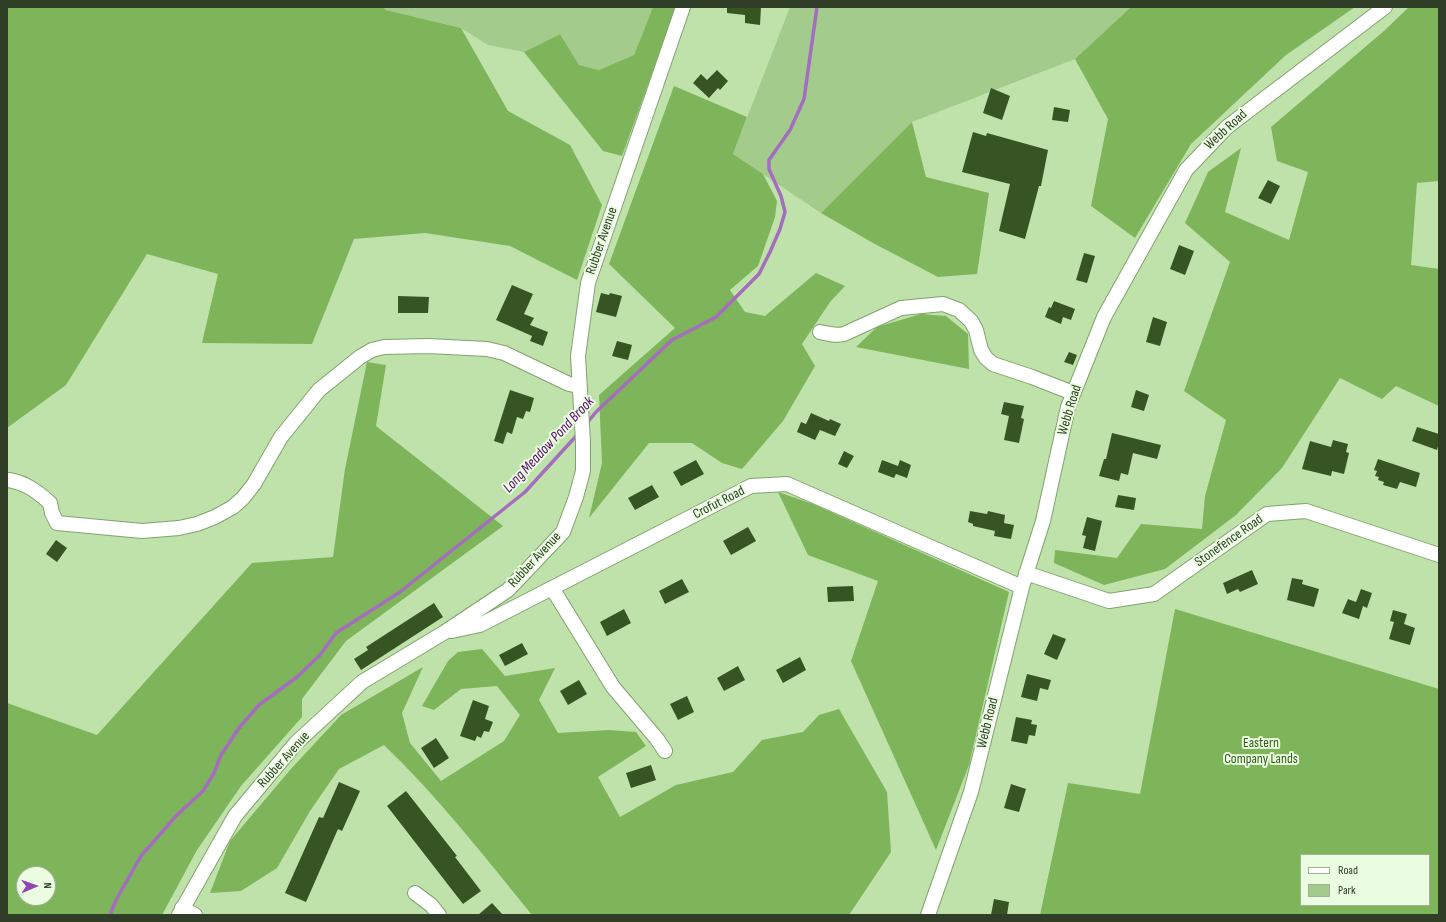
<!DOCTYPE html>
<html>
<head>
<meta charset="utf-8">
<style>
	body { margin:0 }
	#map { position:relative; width:1446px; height:922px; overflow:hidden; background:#bee2aa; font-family:"Sofia Sans Condensed",sans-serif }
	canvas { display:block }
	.frame { position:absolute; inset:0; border:8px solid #303e28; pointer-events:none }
	.legend { position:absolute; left:1300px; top:854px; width:130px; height:52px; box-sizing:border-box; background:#ebfde0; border:1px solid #a0b196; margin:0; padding:5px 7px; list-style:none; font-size:12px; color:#303e28 }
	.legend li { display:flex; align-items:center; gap:8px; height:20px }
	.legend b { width:20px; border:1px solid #a0b196 }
	.north { position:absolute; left:16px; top:866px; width:40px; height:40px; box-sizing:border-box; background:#ebfde0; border:1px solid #a0b196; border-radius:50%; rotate:88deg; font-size:11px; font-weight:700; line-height:16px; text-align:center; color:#303e28 }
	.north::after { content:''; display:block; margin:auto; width:14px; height:18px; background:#9344b5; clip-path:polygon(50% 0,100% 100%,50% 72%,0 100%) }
</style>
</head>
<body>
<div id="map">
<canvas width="1446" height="922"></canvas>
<div class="frame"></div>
<ul class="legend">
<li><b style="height:5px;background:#fff"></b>Road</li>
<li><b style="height:11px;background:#a3cb8b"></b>Park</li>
</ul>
<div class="north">N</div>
</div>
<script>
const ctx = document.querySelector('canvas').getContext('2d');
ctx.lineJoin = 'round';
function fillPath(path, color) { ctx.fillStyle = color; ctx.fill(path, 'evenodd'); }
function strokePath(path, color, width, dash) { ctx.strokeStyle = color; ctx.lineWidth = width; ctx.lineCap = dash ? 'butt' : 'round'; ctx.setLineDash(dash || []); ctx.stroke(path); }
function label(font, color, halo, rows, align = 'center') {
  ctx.font = font + ' "Sofia Sans Condensed",sans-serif'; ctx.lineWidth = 4; ctx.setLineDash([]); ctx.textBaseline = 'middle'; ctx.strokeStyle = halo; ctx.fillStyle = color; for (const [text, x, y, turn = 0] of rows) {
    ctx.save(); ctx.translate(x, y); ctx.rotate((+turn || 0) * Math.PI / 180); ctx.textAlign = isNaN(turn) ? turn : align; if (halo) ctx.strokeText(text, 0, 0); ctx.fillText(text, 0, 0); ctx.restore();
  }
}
fillPath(new Path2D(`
	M 383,7 L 653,7 L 634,55 L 599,70 L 579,65 L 560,34 L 524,52 L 488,45 L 461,28 L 386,10 Z
	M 790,7 L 1131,7 L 1075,59 L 912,122 L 821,213 L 733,154 Z`), '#a3cb8b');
fillPath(new Path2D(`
	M 7,7 L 383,7 L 386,10 L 461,28 L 508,111 L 570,145 L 602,205 L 577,280 L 510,246 L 425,233 L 354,239 L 312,344 L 202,343 L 218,274 L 147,254 L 66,385 L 7,428 Z
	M 653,7 L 676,7 L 622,156 L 603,151 L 524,52 L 560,34 L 579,65 L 599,70 L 634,55 Z
	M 1131,7 L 1355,7 L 1286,55 L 1191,144 L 1135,238 L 1091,206 L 1108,119 L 1075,59 Z
	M 1409,7 L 1439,7 L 1439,181 L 1417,183 L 1411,265 L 1439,269 L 1439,406 L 1396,386 L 1382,399 L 1340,378 L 1282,468 L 1236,515 L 1165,569 L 1104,585 L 1054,563 L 1055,550 L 1117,558 L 1141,524 L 1202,529 L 1205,496 L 1226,420 L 1184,391 L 1230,262 L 1185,223 L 1208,172 L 1241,148 L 1225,212 L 1289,240 L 1308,172 L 1277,161 L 1271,127 L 1384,31 Z
	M 674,86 L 747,117 L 733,154 L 763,174 L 777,201 L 775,217 L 758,266 L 730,290 L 745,312 L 765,316 L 816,273 L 845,286 L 830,302 L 802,344 L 815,366 L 783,421 L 742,469 L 722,463 L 692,443 L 649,443 L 589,518 L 602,463 L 599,395 L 675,328 L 609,264 Z
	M 912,122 L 926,177 L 989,193 L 977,274 L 938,277 L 873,243 L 821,213 Z
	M 921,314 L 946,316 L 968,334 L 969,369 L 856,347 L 877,327 Z
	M 367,362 L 386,365 L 376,426 L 503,526 L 346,641 L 302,699 L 302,717 L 241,786 L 197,850 L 162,915 L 7,915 L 7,703 L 97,735 L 252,563 L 333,557 L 345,469 ZM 24,874 L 48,874 L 48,898 L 24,898 Z
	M 778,492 L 813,504 L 1009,592 L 969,765 L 936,850 L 851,661 L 878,581 L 808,555 Z
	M 1175,609 L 1439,689 L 1439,915 L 1040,915 L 1068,783 L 1140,794 ZM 1301,855 L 1429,855 L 1429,905 L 1301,905 Z
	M 482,649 L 505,676 L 555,668 L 539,700 L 558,733 L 609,730 L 636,732 L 646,746 L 598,777 L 620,817 L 676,785 L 733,772 L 762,740 L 803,732 L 819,715 L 839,709 L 887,792 L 891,852 L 849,915 L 532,915 C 485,857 438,797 384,745 L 339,769 L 310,811 L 277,868 L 241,891 L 210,893 L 230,841 L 290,770 L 341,715 L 423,667 L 402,713 L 410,743 L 441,781 L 504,741 L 520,715 L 497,686 L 461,689 L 434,710 L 422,706 L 448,661 L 458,652 Z`), '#7eb45a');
strokePath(new Path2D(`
	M 587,423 L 596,412 L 672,340 L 716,317 L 759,274 L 770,252 L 780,229 L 785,212 L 781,196 L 769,169 L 769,160 L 790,130 L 804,99 L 817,7
	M 110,915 L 116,900 L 141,856 L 177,815 L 203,791 L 214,773 L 221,755 L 239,728 L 259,705 L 297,677 L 320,655 L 336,633 L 400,592 L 525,492 L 578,434`), '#a56dbf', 3.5);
fillPath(new Path2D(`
	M 727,7 L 761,7 L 760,25 L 745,23 L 745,15 L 727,13 Z
	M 717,70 L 728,81 L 720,90 L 718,88 L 709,98 L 693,83 L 701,74 L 707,80 Z
	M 991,88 L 1010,96 L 1002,120 L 983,113 Z
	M 1054,107 L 1070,110 L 1068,122 L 1052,120 Z
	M 973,132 L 986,136 L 987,133 L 1048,150 L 1041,186 L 1039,186 L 1025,239 L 999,231 L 1010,184 L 962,172 Z
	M 1268,180 L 1280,186 L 1271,204 L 1258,198 Z
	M 1179,245 L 1194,251 L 1185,275 L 1170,269 Z
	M 1084,253 L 1095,256 L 1087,283 L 1076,280 Z
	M 512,285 L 533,294 L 524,314 L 534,318 L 530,325 L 548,332 L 543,346 L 530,341 L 532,336 L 496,320 Z
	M 601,293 L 609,295 L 610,293 L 622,296 L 616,317 L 596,312 Z
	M 398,296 L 429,297 L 428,313 L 398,313 Z
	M 1054,301 L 1075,309 L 1071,320 L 1063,317 L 1061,324 L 1045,317 L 1049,307 L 1051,308 Z
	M 1153,317 L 1167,322 L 1160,346 L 1146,342 Z
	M 617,341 L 632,345 L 628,360 L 612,356 Z
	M 1069,352 L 1077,355 L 1073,365 L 1064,362 Z
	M 510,390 L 534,398 L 530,412 L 526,411 L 523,419 L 517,417 L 512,434 L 507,432 L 503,444 L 494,441 Z
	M 1136,390 L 1149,395 L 1144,411 L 1131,407 Z
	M 1004,402 L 1024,406 L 1021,418 L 1024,419 L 1019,443 L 1004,440 L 1009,416 L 1001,414 Z
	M 811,413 L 829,421 L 830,419 L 841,424 L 835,436 L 820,430 L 815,440 L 797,432 L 801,422 L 806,424 Z
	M 1417,427 L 1439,434 L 1439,443 L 1437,450 L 1412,441 Z
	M 1112,433 L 1161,445 L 1157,459 L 1133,453 L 1128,475 L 1121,473 L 1119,481 L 1099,476 L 1104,459 L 1106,459 Z
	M 1333,440 L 1348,444 L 1346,452 L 1349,453 L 1344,474 L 1332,471 L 1331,476 L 1302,469 L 1310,441 L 1331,447 Z
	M 844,451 L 854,456 L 847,468 L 838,464 Z
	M 1378,459 L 1420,473 L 1416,487 L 1400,482 L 1397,489 L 1383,485 L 1384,482 L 1378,480 L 1379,477 L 1375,476 L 1377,471 L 1374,470 Z
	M 696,460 L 704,474 L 681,486 L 673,472 Z
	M 882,460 L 898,466 L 900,460 L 911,465 L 907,478 L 896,474 L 894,478 L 878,472 Z
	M 652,485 L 659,497 L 635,510 L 628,498 Z
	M 1118,495 L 1136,498 L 1134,510 L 1115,507 Z
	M 970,511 L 987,514 L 988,511 L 1005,515 L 1004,523 L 1014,525 L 1011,539 L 994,536 L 995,531 L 973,526 L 973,524 L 968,522 Z
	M 1087,517 L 1102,521 L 1095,551 L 1083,548 L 1086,536 L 1082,535 Z
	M 748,527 L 756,541 L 731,555 L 723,541 Z
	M 56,540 L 67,548 L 57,562 L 46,554 Z
	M 1252,570 L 1258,584 L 1240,592 L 1238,589 L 1227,594 L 1223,583 Z
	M 1292,578 L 1303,580 L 1302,584 L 1319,589 L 1314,607 L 1287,600 Z
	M 682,579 L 689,592 L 665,604 L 659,591 Z
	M 853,586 L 854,601 L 828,602 L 827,587 Z
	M 1361,589 L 1372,593 L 1367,608 L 1363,606 L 1359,619 L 1342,613 L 1348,599 L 1356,602 Z
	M 434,603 L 443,617 L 361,670 L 354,659 L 368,650 L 366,647 Z
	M 624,609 L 631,623 L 607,636 L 600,622 Z
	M 1393,610 L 1407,614 L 1404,624 L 1415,628 L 1410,645 L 1389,639 L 1394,622 L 1390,621 Z
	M 1053,634 L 1066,639 L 1057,660 L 1044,654 Z
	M 522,643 L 528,654 L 505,666 L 499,655 Z
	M 800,657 L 806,670 L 783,683 L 776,670 Z
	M 738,666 L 745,680 L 724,691 L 717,678 Z
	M 1027,674 L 1051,680 L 1048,690 L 1040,688 L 1037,701 L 1021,697 Z
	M 579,680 L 587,694 L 568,705 L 560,691 Z
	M 687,696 L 694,712 L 678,720 L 670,704 Z
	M 473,700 L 489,706 L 485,719 L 493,722 L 489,732 L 484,731 L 481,738 L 477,736 L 475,741 L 460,736 Z
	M 1016,717 L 1032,720 L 1031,724 L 1037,725 L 1035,736 L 1029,735 L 1027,744 L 1011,741 Z
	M 436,738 L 449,758 L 434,768 L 421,748 Z
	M 651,765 L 656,780 L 631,788 L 626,773 Z
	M 339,782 L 360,791 L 342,831 L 338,829 L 306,902 L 285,893 L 319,817 L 323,818 Z
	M 1011,784 L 1026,789 L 1019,812 L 1004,808 Z
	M 406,791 L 457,856 L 455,857 L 481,891 L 463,904 L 387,806 Z
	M 994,899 L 1009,902 L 1007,915 L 991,915 Z
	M 492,903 L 503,915 L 478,915 Z`), '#375523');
const minor = new Path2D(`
	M 820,332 C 828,334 835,336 844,334 L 901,308 L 943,304 L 959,310 L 971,321 L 976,330 L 981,350 L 986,358 L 993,364 L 1032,377 L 1073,393
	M 9,480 C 26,483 38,492 50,503 L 52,513 L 57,523 L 142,531 L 179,528 L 197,524 L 215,517 L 233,507 L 243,498 L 254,484 L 281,437 L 319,390 L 360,357 L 372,350 L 384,347 L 428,346 L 487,349 L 504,353 L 569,384 L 579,386
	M 1026,573 L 1109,601 L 1154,594 L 1267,514 L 1306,511 L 1439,555
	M 552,588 L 613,687 L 657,739 L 665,751
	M 452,631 L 480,625 L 751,486 L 787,484 L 1022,587
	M 415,893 L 431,905 L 439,915
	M 182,908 L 195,915
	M 179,915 L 235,816 L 296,743 L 362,682 L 445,632 L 508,590 L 563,532 L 576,497 L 583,471 L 583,442 L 578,356 L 588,283 L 683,7
	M 928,915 L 971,792 L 1022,587 L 1043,521 L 1068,407 L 1104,317 L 1186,170 L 1227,127 L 1385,7`);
strokePath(minor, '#81a36d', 16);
strokePath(minor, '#fff', 14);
label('14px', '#303e28', '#ebfde0', [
	["Webb Road",1226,130,-42],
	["Rubber Avenue",602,241,-71],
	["Webb Road",1070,410,-73],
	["Crofut Road",719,503,-27],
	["Stonefence Road",1229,541,-35],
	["Rubber Avenue",535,560,-47],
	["Webb Road",988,723,-76],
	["Rubber Avenue",284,760,-48]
]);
label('14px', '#36591c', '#ebfde0', [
	["Eastern",1261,743],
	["Company Lands",1261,759]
]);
label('italic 15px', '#550470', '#ebfde0', [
	["Long Meadow Pond Brook",549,445,-47]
]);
</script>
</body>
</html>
